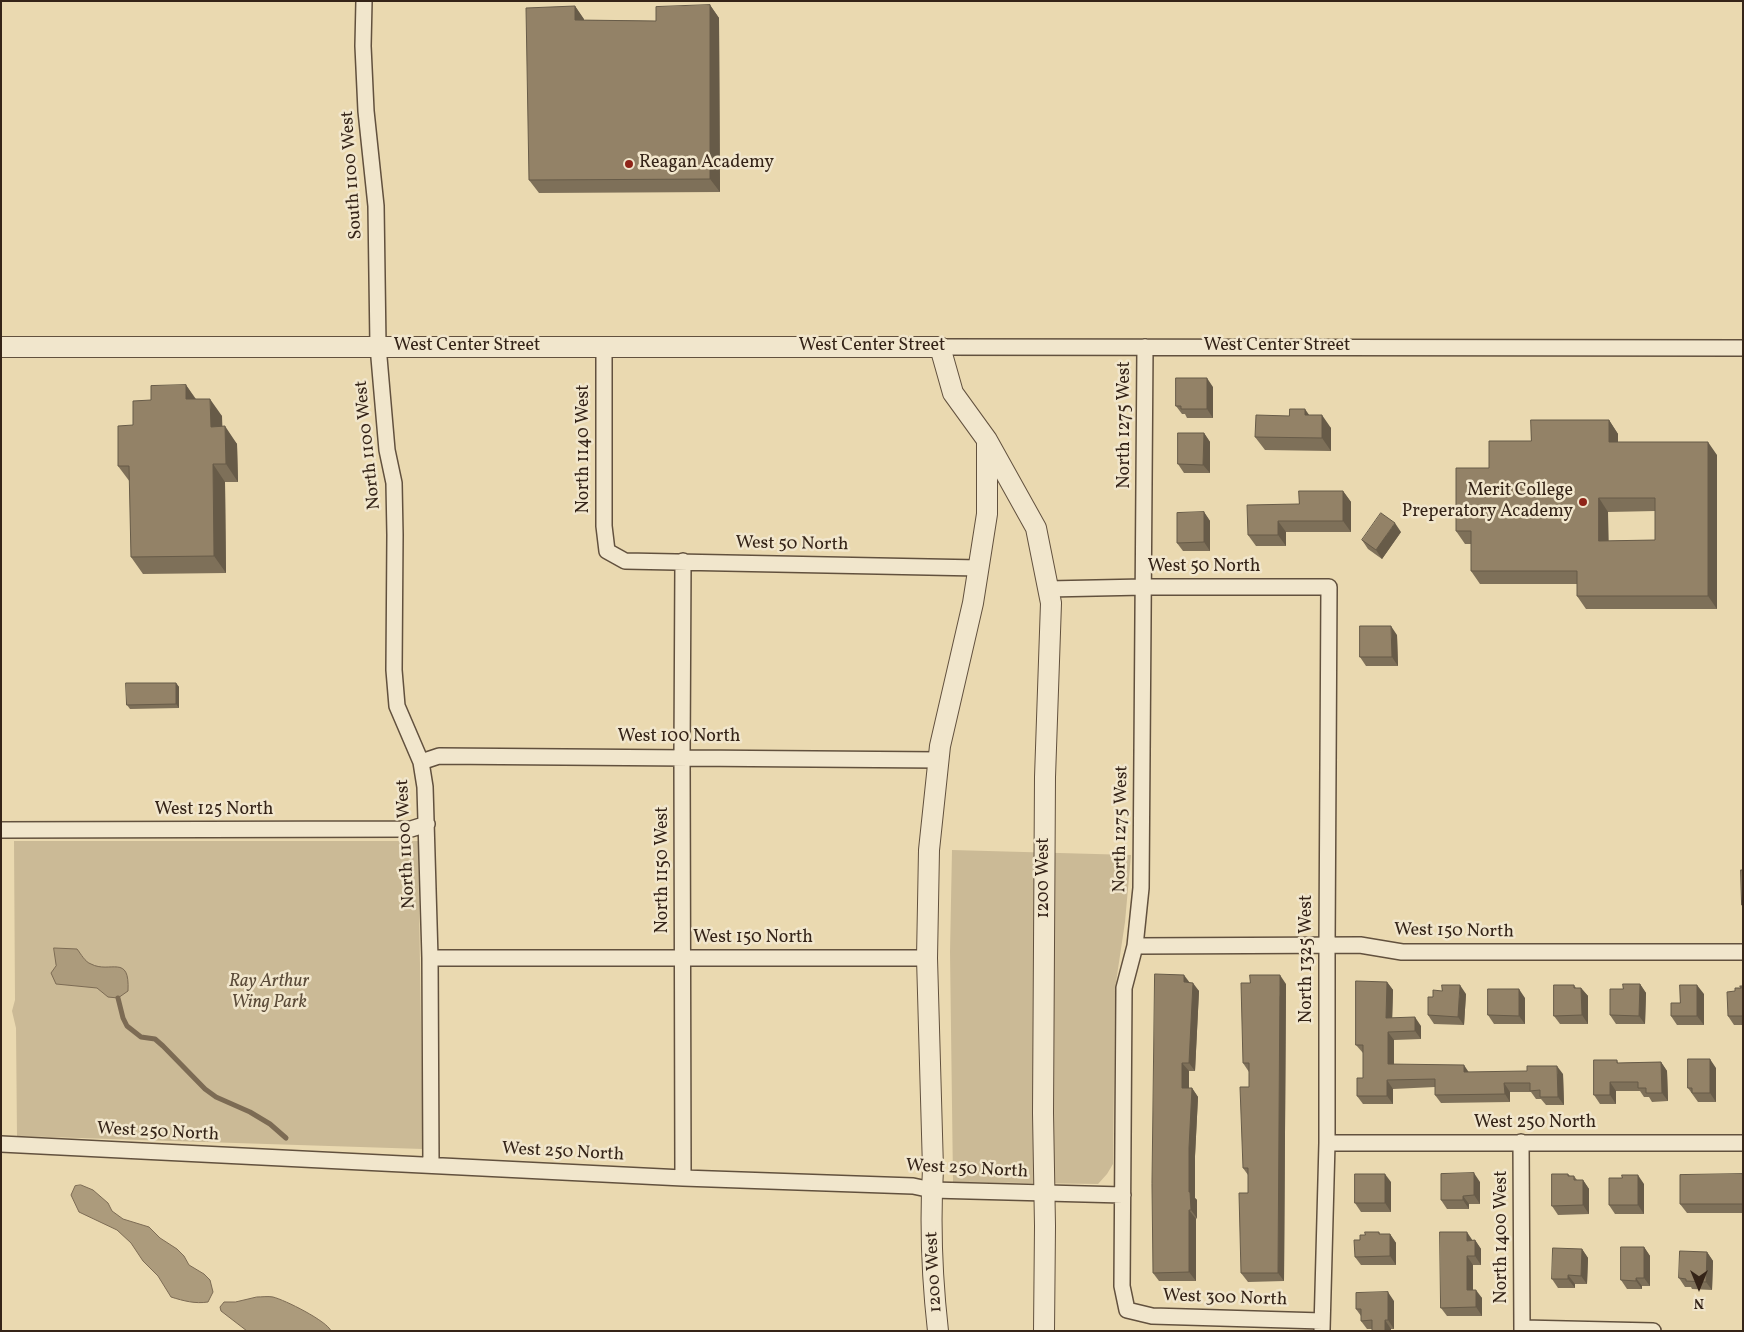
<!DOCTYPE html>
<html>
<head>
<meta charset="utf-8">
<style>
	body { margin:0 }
	#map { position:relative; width:1744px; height:1332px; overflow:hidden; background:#ead9b0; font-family:Vollkorn,serif }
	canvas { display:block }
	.frame { position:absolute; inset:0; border:2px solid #352418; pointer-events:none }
	.north { position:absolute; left:1674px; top:1262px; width:50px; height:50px; -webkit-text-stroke:4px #f1e6cc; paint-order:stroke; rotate:180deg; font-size:14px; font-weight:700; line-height:20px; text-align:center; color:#352418 }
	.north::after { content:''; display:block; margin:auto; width:18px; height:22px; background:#352418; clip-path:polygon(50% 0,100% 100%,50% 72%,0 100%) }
</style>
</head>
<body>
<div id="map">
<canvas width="1744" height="1332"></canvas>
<div class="frame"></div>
<div class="north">N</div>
</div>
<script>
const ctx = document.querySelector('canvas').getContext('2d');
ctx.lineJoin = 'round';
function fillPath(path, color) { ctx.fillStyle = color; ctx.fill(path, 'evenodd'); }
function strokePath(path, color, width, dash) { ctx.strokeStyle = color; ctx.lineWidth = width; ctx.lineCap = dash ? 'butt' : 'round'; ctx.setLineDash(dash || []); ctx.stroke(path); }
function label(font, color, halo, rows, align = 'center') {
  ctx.font = font + ' Vollkorn,serif'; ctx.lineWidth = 5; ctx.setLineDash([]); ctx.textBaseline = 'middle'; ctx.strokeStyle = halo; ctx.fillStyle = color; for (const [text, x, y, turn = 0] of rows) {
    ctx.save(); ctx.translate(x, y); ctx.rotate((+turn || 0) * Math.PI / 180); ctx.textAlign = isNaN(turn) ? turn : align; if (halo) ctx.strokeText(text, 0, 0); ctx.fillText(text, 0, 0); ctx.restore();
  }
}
fillPath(new Path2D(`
	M 14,841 L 418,841 L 423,1149 L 17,1136 L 16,1028 L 12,1011 L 15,1000 Z
	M 952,850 L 1131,855 L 1125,922 L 1115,989 L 1113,1164 L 1107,1174 L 1098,1184 L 953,1182 L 950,952 Z`), '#cbba96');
const water = new Path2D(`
	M 54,948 L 77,949 C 81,954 85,962 91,964 C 110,974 130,953 128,991 L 118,998 L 108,997 L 97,988 L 56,984 L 51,973 L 56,966 Z
	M 81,1185 L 93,1190 L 108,1203 L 112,1211 L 123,1219 L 149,1227 L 160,1238 L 177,1249 L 184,1256 L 189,1265 L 204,1274 L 210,1280 L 213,1292 L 208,1302 C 195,1304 184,1301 171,1297 L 158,1276 L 143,1261 L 131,1243 L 117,1230 L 79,1212 L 71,1195 L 75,1186 Z
	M 257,1297 C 262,1297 268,1296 273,1297 C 285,1300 327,1321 331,1331 L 247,1331 L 221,1311 L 220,1307 L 224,1302 L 235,1302 Z`);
fillPath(water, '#ac9b7c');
strokePath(water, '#7c6b54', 1);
strokePath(new Path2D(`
	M 118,998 L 123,1018 L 127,1026 L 141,1037 L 155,1039 L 163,1046 L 205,1089 L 216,1097 L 250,1112 L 270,1124 L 286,1138`), '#7c6b54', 5);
const minor = new Path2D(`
	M 364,1 L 363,46 L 366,111 L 376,206 L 378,346 L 387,450 L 394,483 L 395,535 L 394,670 L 397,706 L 421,762 L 425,787 L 430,958 L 431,1165
	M 604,347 L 604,526 L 607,551 L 625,561 L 979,568
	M 940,347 L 1743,348
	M 1145,347 L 1141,888 L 1135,946 L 1124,988 L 1122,1286 L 1127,1310 L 1152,1316 L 1322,1321
	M 683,561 L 682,757 L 683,1178
	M 1048,589 L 1144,587 L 1329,587 L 1327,945 L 1327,1143 L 1322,1329
	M 421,762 L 439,756 L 939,760
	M 1,830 L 411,829 L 427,824
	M 1135,946 L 1360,945 L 1402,952 L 1743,952
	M 430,958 L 927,958
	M 1521,1142 L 1522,1331
	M 1327,1143 L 1743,1143
	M 1,1144 L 683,1178 L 913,1186 L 932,1190 L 1123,1195
	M 1523,1328 L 1653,1331`);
const tertiary = new Path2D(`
	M 1,347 L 940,347 L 953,393 L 987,440 L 1036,528 L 1051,603 L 1045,777 L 1043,1113 L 1045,1226 L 1044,1331
	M 938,1331 C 932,1278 930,1221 933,1169 L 927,958 L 929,850 L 940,746 L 973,603 L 987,514 L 987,442`);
strokePath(minor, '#62513e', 18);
strokePath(tertiary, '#62513e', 22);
strokePath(minor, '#f1e6cc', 15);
strokePath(tertiary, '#f1e6cc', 20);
fillPath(new Path2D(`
	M 710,5 L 719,18 L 720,192 L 539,193 L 529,180 L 575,6 L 584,20 L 656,21 Z
	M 186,385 L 196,399 L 222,416 L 222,426 L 237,444 L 238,482 L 225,482 L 226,573 L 143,574 L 131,557 L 130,482 L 118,466 L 133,425 L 151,400 Z
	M 1213,387 L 1213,418 L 1187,418 L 1185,414 L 1182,414 L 1176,406 Z
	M 1309,415 L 1331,428 L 1331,451 L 1265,450 L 1255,437 L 1289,416 Z
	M 1609,420 L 1618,434 L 1618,442 L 1717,455 L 1717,609 L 1586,609 L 1577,596 L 1577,584 L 1480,584 L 1471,571 L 1471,544 L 1465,544 L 1456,531 L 1489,468 L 1531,441 ZM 1655,511 L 1655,540 L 1608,541 L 1608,512 Z
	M 1204,433 L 1210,442 L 1210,473 L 1184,473 L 1178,464 Z
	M 1343,491 L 1351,502 L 1351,532 L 1286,532 L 1286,546 L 1256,546 L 1248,535 L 1299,504 Z
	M 1204,512 L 1210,521 L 1210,551 L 1183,551 L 1177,543 Z
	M 1401,532 L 1382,559 L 1368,549 L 1362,540 Z
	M 1397,635 L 1398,666 L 1366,666 L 1360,657 Z
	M 176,683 L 179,687 L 179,708 L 130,709 L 127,705 Z
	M 1387,982 L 1393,990 L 1392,1018 L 1421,1026 L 1421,1039 L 1394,1040 L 1394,1064 L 1469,1072 L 1563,1074 L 1564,1105 L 1546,1105 L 1541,1099 L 1536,1099 L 1531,1092 L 1510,1092 L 1510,1102 L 1441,1103 L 1435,1095 L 1435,1087 L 1393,1089 L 1393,1104 L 1363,1104 L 1357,1096 L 1363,1078 L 1363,1053 L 1356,1045 Z
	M 1190,983 L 1199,991 L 1195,1071 L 1189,1071 L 1189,1088 L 1192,1088 L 1198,1097 L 1195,1156 L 1195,1198 L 1197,1200 L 1197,1218 L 1196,1219 L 1196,1281 L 1159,1281 L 1153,1273 Z
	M 1286,984 L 1284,1281 L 1248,1282 L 1241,1273 L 1248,1193 L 1248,1175 L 1243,1168 L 1249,1087 L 1249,1072 L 1243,1063 Z
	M 1640,984 L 1646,993 L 1645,1024 L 1616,1024 L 1610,1015 L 1623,989 Z
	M 1574,985 L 1576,988 L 1581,988 L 1588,996 L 1588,1024 L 1560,1024 L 1554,1016 Z
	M 1743,986 L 1743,1025 L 1734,1025 L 1728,1016 L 1735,991 Z
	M 1466,994 L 1464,1025 L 1434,1024 L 1428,1015 Z
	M 1704,994 L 1704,1025 L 1677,1025 L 1671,1016 L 1680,1003 Z
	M 1525,998 L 1525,1024 L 1494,1024 L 1488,1015 Z
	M 1617,1060 L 1618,1063 L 1661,1062 L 1667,1071 L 1668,1101 L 1652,1102 L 1649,1097 L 1644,1097 L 1640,1091 L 1616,1091 L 1616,1104 L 1600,1104 L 1594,1095 Z
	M 1716,1068 L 1716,1102 L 1698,1102 L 1688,1088 Z
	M 1568,1174 L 1570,1176 L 1574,1176 L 1577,1180 L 1583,1180 L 1589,1189 L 1589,1214 L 1558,1215 L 1552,1206 Z
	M 1743,1174 L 1743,1213 L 1687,1213 L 1680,1204 Z
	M 1391,1182 L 1391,1212 L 1361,1212 L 1355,1203 Z
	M 1480,1182 L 1480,1204 L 1469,1204 L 1469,1209 L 1447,1209 L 1441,1200 Z
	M 1644,1184 L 1644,1214 L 1615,1214 L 1609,1205 Z
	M 1379,1232 L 1380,1234 L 1390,1234 L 1396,1243 L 1396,1265 L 1361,1265 L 1355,1257 L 1360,1240 L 1365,1235 Z
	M 1473,1240 L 1475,1240 L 1481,1249 L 1481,1265 L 1473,1265 L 1473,1290 L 1482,1298 L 1482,1316 L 1447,1316 L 1441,1308 Z
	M 1644,1247 L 1650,1256 L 1650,1286 L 1642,1286 L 1642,1289 L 1627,1289 L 1621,1280 Z
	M 1582,1249 L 1588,1258 L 1587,1284 L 1575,1284 L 1575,1288 L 1558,1288 L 1552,1279 Z
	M 1707,1252 L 1713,1261 L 1712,1290 L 1692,1289 L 1691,1287 L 1685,1287 L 1679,1278 Z
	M 1394,1301 L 1394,1329 L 1391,1329 L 1391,1331 L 1372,1331 L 1372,1329 L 1367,1329 L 1361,1321 L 1361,1316 L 1356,1309 Z`), '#7e7059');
fillPath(new Path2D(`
	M 710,5 L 719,18 L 720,192 L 710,179 Z
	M 575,6 L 584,19 L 584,33 L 575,20 Z
	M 1207,378 L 1213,387 L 1213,418 L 1207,409 Z
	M 186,385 L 198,403 L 186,399 Z
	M 210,399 L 222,416 L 223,444 L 211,427 Z
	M 1305,409 L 1314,422 L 1305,415 Z
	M 1322,415 L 1331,428 L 1331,451 L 1322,438 Z
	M 1609,420 L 1618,434 L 1618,455 L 1609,442 Z
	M 225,426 L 237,444 L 238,482 L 226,464 Z
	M 1204,433 L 1210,442 L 1210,473 L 1203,465 Z
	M 1708,442 L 1717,455 L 1717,609 L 1708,596 Z
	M 213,464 L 225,482 L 226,573 L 214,556 Z
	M 1343,491 L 1351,502 L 1351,532 L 1343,521 Z
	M 1599,498 L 1608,512 L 1609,554 L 1599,541 Z
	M 1204,512 L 1210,521 L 1210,551 L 1204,542 Z
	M 1278,521 L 1286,532 L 1286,546 L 1278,535 Z
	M 1395,523 L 1401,532 L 1382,559 L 1376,550 Z
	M 1391,626 L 1397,635 L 1398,666 L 1392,657 Z
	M 176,683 L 179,687 L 179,708 L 176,704 Z
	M 1184,975 L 1190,983 L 1184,982 Z
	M 1280,975 L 1286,984 L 1284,1281 L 1278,1273 Z
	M 1387,982 L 1393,990 L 1392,1026 L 1386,1018 Z
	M 1193,983 L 1199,991 L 1195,1071 L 1189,1063 Z
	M 1640,984 L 1646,993 L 1645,1024 L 1639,1016 Z
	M 1460,985 L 1466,994 L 1464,1025 L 1458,1017 Z
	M 1697,985 L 1704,994 L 1704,1025 L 1697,1016 Z
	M 1581,988 L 1588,996 L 1588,1024 L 1582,1015 Z
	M 1519,989 L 1525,998 L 1525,1024 L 1519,1016 Z
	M 1415,1017 L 1421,1026 L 1421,1039 L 1415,1031 Z
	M 1388,1032 L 1394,1040 L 1394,1072 L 1388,1064 Z
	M 1710,1059 L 1716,1068 L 1716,1102 L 1710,1093 Z
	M 1661,1062 L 1667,1071 L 1668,1101 L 1662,1093 Z
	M 1182,1063 L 1189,1071 L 1189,1097 L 1182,1088 Z
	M 1464,1065 L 1470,1074 L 1464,1072 Z
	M 1557,1066 L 1563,1074 L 1564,1105 L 1558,1097 Z
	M 1387,1080 L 1393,1089 L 1393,1104 L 1387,1096 Z
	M 1610,1082 L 1616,1091 L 1616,1104 L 1610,1095 Z
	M 1504,1083 L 1510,1092 L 1510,1102 L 1505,1094 Z
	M 1192,1088 L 1198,1097 L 1195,1156 L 1195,1198 L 1197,1200 L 1197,1218 L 1191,1210 L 1189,1192 L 1189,1148 Z
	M 1474,1173 L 1480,1182 L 1480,1204 L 1474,1195 Z
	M 1385,1174 L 1391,1182 L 1391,1212 L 1385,1203 Z
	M 1638,1175 L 1644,1184 L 1644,1214 L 1638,1205 Z
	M 1583,1180 L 1589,1189 L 1589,1214 L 1583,1205 Z
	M 1463,1196 L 1469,1204 L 1469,1209 L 1463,1200 Z
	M 1189,1210 L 1196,1219 L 1196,1281 L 1189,1272 Z
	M 1467,1232 L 1473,1241 L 1467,1241 Z
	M 1390,1234 L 1396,1243 L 1396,1265 L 1390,1256 Z
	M 1475,1240 L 1481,1249 L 1481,1265 L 1475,1256 Z
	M 1644,1247 L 1650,1256 L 1650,1286 L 1644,1278 Z
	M 1582,1249 L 1588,1258 L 1587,1284 L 1581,1276 Z
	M 1707,1252 L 1713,1261 L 1712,1290 L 1706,1282 Z
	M 1467,1256 L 1473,1265 L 1473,1299 L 1467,1290 Z
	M 1568,1275 L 1575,1284 L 1575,1288 L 1568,1279 Z
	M 1636,1278 L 1642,1286 L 1642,1289 L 1636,1281 Z
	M 1476,1290 L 1482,1298 L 1482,1316 L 1476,1307 Z
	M 1388,1292 L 1394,1301 L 1394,1329 L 1388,1320 Z
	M 1385,1320 L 1391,1329 L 1391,1331 L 1385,1331 Z`), '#675b48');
const building = new Path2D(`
	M 710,5 L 710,179 L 529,180 L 526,8 L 575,6 L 575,20 L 656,21 L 656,7 Z
	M 1176,378 L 1207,378 L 1207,409 L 1181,409 L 1181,406 L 1176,406 Z
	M 186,385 L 186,399 L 210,399 L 211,427 L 225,426 L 226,464 L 213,464 L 214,556 L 131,557 L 129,466 L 118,466 L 118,426 L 133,425 L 133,401 L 151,400 L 151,386 Z
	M 1290,409 L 1305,409 L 1305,415 L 1322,415 L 1322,438 L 1255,437 L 1256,415 L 1289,416 Z
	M 1531,420 L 1609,420 L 1609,442 L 1708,442 L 1708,596 L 1577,596 L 1577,571 L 1471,571 L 1471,531 L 1456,531 L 1456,468 L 1489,468 L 1489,441 L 1531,441 ZM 1599,498 L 1655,498 L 1655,540 L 1599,541 Z
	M 1178,433 L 1204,433 L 1203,465 L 1178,464 Z
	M 1299,491 L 1343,491 L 1343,521 L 1278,521 L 1278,535 L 1248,535 L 1247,505 L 1299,504 Z
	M 1204,512 L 1204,542 L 1177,543 L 1177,513 Z
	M 1381,513 L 1395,523 L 1376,550 L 1362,540 Z
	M 1360,626 L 1391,626 L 1392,657 L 1360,657 Z
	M 126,683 L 176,683 L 176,704 L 127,705 Z
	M 1741,870 L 1743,870 L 1743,905 L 1742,905 Z
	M 1155,974 L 1184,975 L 1184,982 L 1193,983 L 1189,1063 L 1182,1063 L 1182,1088 L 1192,1088 L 1189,1148 L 1189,1192 L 1190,1192 L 1191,1210 L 1189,1210 L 1189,1272 L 1153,1273 L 1152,1184 Z
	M 1250,975 L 1280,975 L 1278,1273 L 1241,1273 L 1239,1193 L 1248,1193 L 1248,1168 L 1243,1168 L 1240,1087 L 1249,1087 L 1249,1063 L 1243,1063 L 1241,983 L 1250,983 Z
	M 1356,981 L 1387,982 L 1386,1018 L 1415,1017 L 1415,1031 L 1388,1032 L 1388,1064 L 1464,1065 L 1464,1072 L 1527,1071 L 1527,1066 L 1557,1066 L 1558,1097 L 1540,1097 L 1540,1090 L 1530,1091 L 1530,1083 L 1504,1083 L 1505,1094 L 1435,1095 L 1435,1079 L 1387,1080 L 1387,1096 L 1357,1096 L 1357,1078 L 1363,1078 L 1363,1045 L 1356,1045 Z
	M 1623,984 L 1640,984 L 1639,1016 L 1610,1015 L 1610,989 L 1623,989 Z
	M 1442,985 L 1460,985 L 1458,1017 L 1428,1015 L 1428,997 L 1433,997 L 1433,990 L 1442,991 Z
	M 1554,985 L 1574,985 L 1574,988 L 1581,988 L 1582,1015 L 1554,1016 Z
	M 1680,985 L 1697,985 L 1697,1016 L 1671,1016 L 1671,1003 L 1680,1003 Z
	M 1740,986 L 1743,986 L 1743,1016 L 1728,1016 L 1727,992 L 1735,991 L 1735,988 L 1741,988 Z
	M 1488,989 L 1519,989 L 1519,1016 L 1488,1015 Z
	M 1688,1059 L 1710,1059 L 1710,1093 L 1692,1093 L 1692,1088 L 1688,1088 Z
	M 1594,1060 L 1617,1060 L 1617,1063 L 1661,1062 L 1662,1093 L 1646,1093 L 1646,1088 L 1638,1088 L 1638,1082 L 1610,1082 L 1610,1095 L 1594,1095 Z
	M 1474,1173 L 1474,1195 L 1463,1196 L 1463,1200 L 1441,1200 L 1441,1174 Z
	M 1355,1174 L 1385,1174 L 1385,1203 L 1355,1203 Z
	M 1552,1174 L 1568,1174 L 1568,1176 L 1574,1176 L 1574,1180 L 1583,1180 L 1583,1205 L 1552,1206 Z
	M 1743,1174 L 1743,1204 L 1680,1204 L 1680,1175 Z
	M 1622,1175 L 1638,1175 L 1638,1205 L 1609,1205 L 1609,1178 L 1622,1178 Z
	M 1365,1232 L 1379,1232 L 1379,1234 L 1390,1234 L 1390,1256 L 1355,1257 L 1354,1240 L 1360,1240 L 1360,1235 L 1365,1235 Z
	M 1440,1232 L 1467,1232 L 1467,1241 L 1475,1240 L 1475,1256 L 1467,1256 L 1467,1290 L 1476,1290 L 1476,1307 L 1441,1308 Z
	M 1621,1247 L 1644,1247 L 1644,1278 L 1636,1278 L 1636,1281 L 1621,1280 Z
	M 1553,1248 L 1582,1249 L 1581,1276 L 1568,1275 L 1568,1279 L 1552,1279 Z
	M 1680,1251 L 1707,1252 L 1706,1282 L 1686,1281 L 1686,1279 L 1679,1278 Z
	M 1388,1292 L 1388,1320 L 1385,1320 L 1385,1331 L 1372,1331 L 1372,1320 L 1361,1321 L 1361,1309 L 1356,1309 L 1356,1293 Z`);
fillPath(building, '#938267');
strokePath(building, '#675b48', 1);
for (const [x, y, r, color] of [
	[629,164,5,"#8f2418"],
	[1583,502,5,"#8f2418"]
]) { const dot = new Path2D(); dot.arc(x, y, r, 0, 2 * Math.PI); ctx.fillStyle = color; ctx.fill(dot); strokePath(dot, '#f1e6cc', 2); }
label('18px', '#352418', '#f1e6cc', [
	["Reagan Academy",639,164],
	["Merit College",1573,492,"right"],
	["Preperatory Academy",1573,513,"right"]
], 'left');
label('18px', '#352418', '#f1e6cc', [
	["South 1100 West",353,175,-94],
	["West Center Street",467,347],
	["West Center Street",872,347],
	["West Center Street",1277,347],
	["North 1275 West",1126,425,-90],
	["North 1100 West",369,445,-96],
	["North 1140 West",585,449,-90],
	["West 50 North",792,545,1],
	["West 50 North",1204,568],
	["West 100 North",679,738],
	["West 125 North",214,811],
	["North 1275 West",1122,829,-89],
	["North 1100 West",407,844,-93],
	["North 1150 West",664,870,-90],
	["1200 West",1045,878,-90],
	["West 150 North",1454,932,1],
	["West 150 North",753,939],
	["North 1325 West",1308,959,-90],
	["West 250 North",1535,1124],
	["West 250 North",158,1133,3],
	["West 250 North",563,1153,3],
	["West 250 North",967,1170,3],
	["North 1400 West",1503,1237,-90],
	["1200 West",935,1272,-93],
	["West 300 North",1225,1299,2]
]);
label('italic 18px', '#5a4a38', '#f1e6cc', [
	["Ray Arthur",269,983],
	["Wing Park",269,1004]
]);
</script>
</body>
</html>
